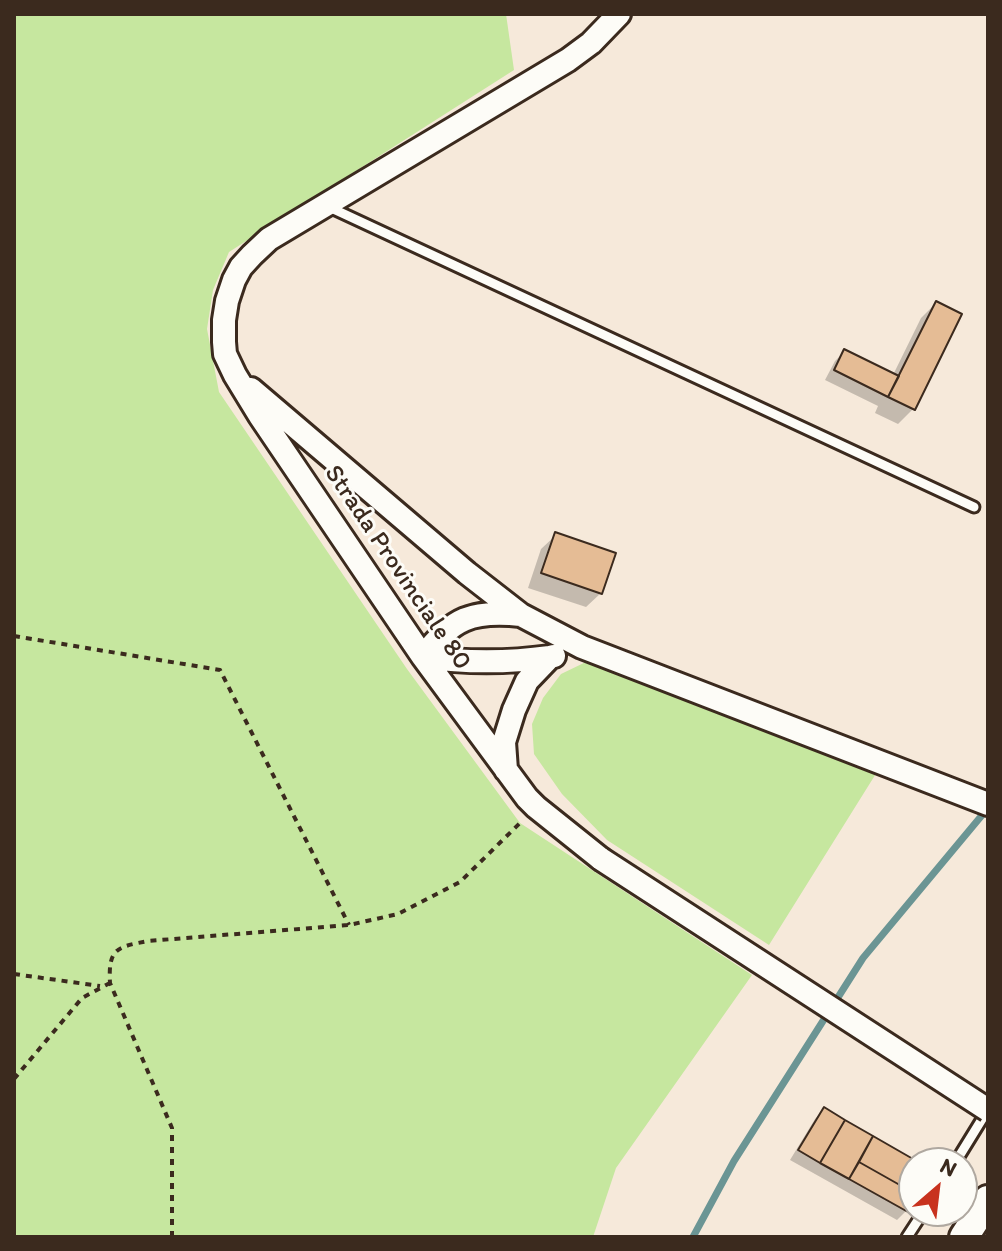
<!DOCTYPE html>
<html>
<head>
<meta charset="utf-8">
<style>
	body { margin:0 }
	#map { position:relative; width:1002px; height:1251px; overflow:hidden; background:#f6e9da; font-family:Itim,sans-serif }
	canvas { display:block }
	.frame { position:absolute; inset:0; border:16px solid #3b2a1e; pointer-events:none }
	.north { position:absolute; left:898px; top:1147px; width:80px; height:80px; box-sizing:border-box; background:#fdfcf7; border:2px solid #afa8a0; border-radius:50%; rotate:28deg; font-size:22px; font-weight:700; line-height:32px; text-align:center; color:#3b2a1e }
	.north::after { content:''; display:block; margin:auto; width:28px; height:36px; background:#c8321e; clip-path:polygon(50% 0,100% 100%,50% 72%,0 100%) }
</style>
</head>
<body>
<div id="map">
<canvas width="1002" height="1251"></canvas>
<div class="frame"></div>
<div class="north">N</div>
</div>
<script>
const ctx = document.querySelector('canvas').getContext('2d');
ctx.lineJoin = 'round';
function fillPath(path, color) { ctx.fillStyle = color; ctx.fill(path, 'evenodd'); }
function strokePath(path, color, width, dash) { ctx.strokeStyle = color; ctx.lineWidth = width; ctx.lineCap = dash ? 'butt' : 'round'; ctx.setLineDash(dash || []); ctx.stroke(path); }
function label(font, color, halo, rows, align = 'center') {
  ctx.font = font + ' Itim,sans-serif'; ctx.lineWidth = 6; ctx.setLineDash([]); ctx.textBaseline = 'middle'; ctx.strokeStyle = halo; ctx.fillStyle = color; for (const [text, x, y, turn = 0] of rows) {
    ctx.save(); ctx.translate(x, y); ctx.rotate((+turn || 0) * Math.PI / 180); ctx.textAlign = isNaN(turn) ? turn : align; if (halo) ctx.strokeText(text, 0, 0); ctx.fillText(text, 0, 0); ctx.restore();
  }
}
fillPath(new Path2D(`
	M 14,14 L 506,14 L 514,70 L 229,252 L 213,290 L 207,329 L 219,392 L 407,669 L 520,823 L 752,975 L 616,1168 L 593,1237 L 14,1237 Z
	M 588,661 L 877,772 L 769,945 L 607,840 L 562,794 L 534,754 L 532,724 L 543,698 L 561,674 Z`), '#c6e79f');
fillPath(new Path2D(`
	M 936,303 L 959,315 L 913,409 L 898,424 L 875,413 L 878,406 L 825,380 L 835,361 L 845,351 L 893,375 L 921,318 Z
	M 556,535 L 601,593 L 586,607 L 528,588 L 541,549 Z
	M 824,1109 L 916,1163 L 914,1163 L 914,1197 L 906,1211 L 897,1220 L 790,1160 L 815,1119 Z`), '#0003');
strokePath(new Path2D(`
	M 693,1237 L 734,1161 L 863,958 L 988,808`), '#6b9594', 7);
const building = new Path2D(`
	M 936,301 L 962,314 L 915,410 L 888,397 Z
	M 844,349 L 899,376 L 888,397 L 834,370 Z
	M 555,532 L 616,553 L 602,594 L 541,573 Z
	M 824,1107 L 845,1120 L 820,1163 L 798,1150 Z
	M 845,1120 L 873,1136 L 849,1179 L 820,1163 Z
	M 873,1136 L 920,1163 L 914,1163 L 914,1193 L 859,1162 Z
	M 859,1162 L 914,1193 L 914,1201 L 908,1212 L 849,1179 Z`);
fillPath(building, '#e5bc95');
strokePath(building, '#3b2a1e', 2);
const service = new Path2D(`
	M 329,207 L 974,507
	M 955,1163 L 987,1111
	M 907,1237 L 924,1211`);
const tertiary = new Path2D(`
	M 251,389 L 467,573 L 521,615 L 582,647 L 988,804
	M 521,615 C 472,610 452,618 423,657 C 467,663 506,663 550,657
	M 506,770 L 504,742 L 514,710 L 527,681 L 550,657 L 554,656
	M 601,859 L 536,807 L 527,798 L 423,657 L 260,416 L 235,375 L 225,354 L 224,342 L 224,320 L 227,301 L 234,280 L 241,267 L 252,255 L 269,239 L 568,60 L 591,43 L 619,14`);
const primary = new Path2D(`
	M 964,1237 L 988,1200`);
strokePath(service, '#3b2a1e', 15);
strokePath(tertiary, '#3b2a1e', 28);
strokePath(primary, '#3b2a1e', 34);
strokePath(new Path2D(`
	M 14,636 L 220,670 L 349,925
	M 14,974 L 100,986
	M 14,1079 L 82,998 L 110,983
	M 172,1237 L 172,1128 L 110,983 C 108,948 117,947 148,941 L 349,925 L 398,914 L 460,882 L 523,820`), '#3b2a1e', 4, [6, 6]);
strokePath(service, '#fdfcf7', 9);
strokePath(tertiary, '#fdfcf7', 22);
strokePath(primary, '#fdfcf7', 28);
const tertiaryBridge = new Path2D(`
	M 601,859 L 988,1110`);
strokePath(tertiaryBridge, '#3b2a1e', 28, []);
strokePath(tertiaryBridge, '#fdfcf7', 22);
label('26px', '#3b2a1e', '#fdfcf7', [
	["Strada Provinciale 80",397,568,56]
]);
</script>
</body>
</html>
